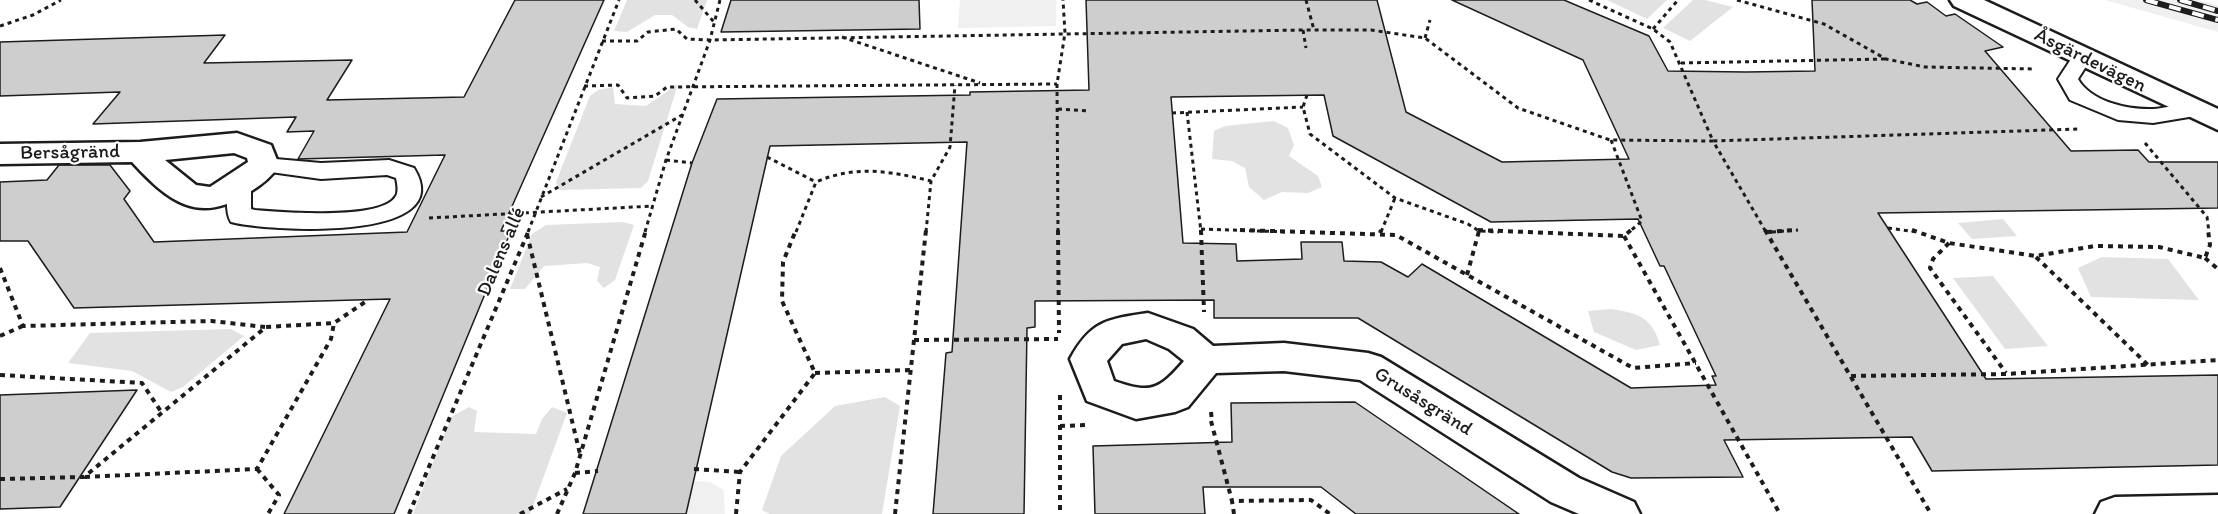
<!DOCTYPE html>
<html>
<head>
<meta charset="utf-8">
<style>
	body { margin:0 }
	canvas { display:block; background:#fff }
</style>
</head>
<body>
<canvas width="2218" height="514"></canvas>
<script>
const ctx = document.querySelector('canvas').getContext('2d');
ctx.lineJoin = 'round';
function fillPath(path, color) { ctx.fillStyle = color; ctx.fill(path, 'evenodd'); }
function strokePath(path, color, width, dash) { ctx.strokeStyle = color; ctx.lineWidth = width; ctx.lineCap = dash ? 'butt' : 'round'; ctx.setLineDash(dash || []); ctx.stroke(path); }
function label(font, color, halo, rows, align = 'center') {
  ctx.font = font + ' Itim,sans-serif'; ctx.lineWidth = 4.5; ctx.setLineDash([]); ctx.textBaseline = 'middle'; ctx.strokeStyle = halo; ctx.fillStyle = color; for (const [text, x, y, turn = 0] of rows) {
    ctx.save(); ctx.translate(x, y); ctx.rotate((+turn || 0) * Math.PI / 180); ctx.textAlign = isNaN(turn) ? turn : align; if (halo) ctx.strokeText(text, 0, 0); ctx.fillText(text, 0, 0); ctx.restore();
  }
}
fillPath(new Path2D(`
	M 960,0 L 1056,0 L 1056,26 L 958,28 Z
	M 2105,0 L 2198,0 L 2218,5 L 2218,32 Z
	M 692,481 L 710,482 L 724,490 L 725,514 L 686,514 Z`), '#f0f0f0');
fillPath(new Path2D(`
	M 627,0 L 707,0 L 697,29 L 688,27 L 672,15 L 655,15 L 627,32 L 614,31 Z
	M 1607,0 L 1667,0 L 1647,19 Z
	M 1693,0 L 1705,0 L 1733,7 L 1690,41 L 1663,28 Z
	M 678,84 L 648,181 L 641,188 L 559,190 L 556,182 L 590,96 L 598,90 L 613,87 L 615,104 L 646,106 Z
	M 1274,121 L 1288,128 L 1294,145 L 1289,156 L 1318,176 L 1322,187 L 1308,193 L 1282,192 L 1264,200 L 1249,187 L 1245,168 L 1232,161 L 1212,159 L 1214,131 L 1225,126 Z
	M 2003,219 L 2017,236 L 1972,239 L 1958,223 Z
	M 623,222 L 634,225 L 615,280 L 604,288 L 597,281 L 600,267 L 587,263 L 544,266 L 525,289 L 510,289 L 532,234 L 546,225 Z
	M 2102,257 L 2168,259 L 2199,300 L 2091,297 L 2078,268 Z
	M 1993,276 L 2048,346 L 2005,349 L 1953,278 Z
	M 1611,309 C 1638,313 1652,317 1660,345 L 1636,350 L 1594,332 L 1588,311 Z
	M 231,329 L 244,336 L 183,387 L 171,392 L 132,371 L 68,363 L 90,333 Z
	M 885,397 L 900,406 L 882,514 L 770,514 L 762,510 L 781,456 L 835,406 Z
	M 469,407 L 477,411 L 474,432 L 536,434 L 542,419 L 552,407 L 567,413 L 530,514 L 413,514 L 445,432 L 453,416 Z`), '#e2e2e2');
const building = new Path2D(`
	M 515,0 L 604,0 L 501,231 L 511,231 L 394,514 L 284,514 L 390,299 L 74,308 L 28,241 L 0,241 L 0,182 L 47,180 L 59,165 L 110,165 L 130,191 L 124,199 L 154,242 L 407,232 L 445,155 L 298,159 L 314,131 L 287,132 L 296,117 L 93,124 L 120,92 L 0,96 L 0,42 L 225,35 L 204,63 L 352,60 L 327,100 L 464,97 Z
	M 731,0 L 919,0 L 920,29 L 721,32 Z
	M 1086,0 L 1377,0 L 1406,112 L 1502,162 L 1629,159 L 1583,60 L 1452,0 L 1564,0 L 1649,36 L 1668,71 L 1746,72 L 1815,71 L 1812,0 L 1910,0 L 1917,4 L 1927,2 L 1946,16 L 1955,14 L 2003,47 L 1985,51 L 2071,151 L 2138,150 L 2149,162 L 2218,162 L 2218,208 L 1878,213 L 1986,379 L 2218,375 L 2218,465 L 1932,471 L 1912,437 L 1724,440 L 1743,477 L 1631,478 L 1612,472 L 1358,318 L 1214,318 L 1214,300 L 1035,301 L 1035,327 L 1027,328 L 1024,514 L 933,514 L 946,353 L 952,352 L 967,142 L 770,146 L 686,514 L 583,514 L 692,163 L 717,99 L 970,95 L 970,92 L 1089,90 ZM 1324,95 L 1333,136 L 1491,222 L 1638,219 L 1660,266 L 1664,266 L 1691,323 L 1716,376 L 1712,376 L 1716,385 L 1631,388 L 1422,264 L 1408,277 L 1381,262 L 1344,261 L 1342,242 L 1301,242 L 1302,259 L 1237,261 L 1236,244 L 1183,243 L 1171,97 Z
	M 137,390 L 60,507 L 0,509 L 0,395 Z
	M 1355,402 L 1519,514 L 1356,514 L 1321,487 L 1203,487 L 1205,514 L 1095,514 L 1093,446 L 1232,442 L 1231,403 Z`);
fillPath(building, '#cecece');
strokePath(building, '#1c1c1c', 1.5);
const lane = new Path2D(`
	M 2082,51 L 2089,53 L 2092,57 L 2078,79 C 2091,102 2128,110 2154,109 C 2169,108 2185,101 2201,105 L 2204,110 L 2201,115 L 2153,123 L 2118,120 L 2070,100 L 2058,79 L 2075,53 Z
	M 264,158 L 321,163 L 389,160 L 414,168 C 461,244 264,231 231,222 C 225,212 226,190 232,181 L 240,178 L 248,181 L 251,186 L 251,209 L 255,210 C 281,212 382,221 396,196 C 399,191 397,183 396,178 L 387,175 L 321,179 L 256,170 L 253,165 L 256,160 Z`);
const street = new Path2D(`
	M 1950,0 L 1984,0 L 2218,109 L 2218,130 L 1954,6 Z
	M 237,133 L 271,145 L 279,165 C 272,177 260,186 248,193 C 198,226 167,200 132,162 L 0,164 L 0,144 L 140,142 ZM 234,153 L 247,158 L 248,162 L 210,187 L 196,185 L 165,160 Z
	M 1148,313 L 1193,329 L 1213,346 L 1284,343 L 1368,353 L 1381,357 L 1579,478 L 1634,502 L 1640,514 L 1579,514 L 1551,502 L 1360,380 L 1284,371 L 1216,373 L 1188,407 L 1175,412 L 1136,419 L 1087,401 L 1070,359 C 1091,320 1108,319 1148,313 ZM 1146,339 L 1169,349 L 1184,361 C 1159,390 1151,394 1114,381 L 1107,361 L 1122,344 Z
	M 2218,495 L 2218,514 L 2095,514 L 2101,502 L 2115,497 Z`);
strokePath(lane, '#1c1c1c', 4);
strokePath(street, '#1c1c1c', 5);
strokePath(new Path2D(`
	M 695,0 L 714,22
	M 1306,0 L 1314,30
	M 1589,0 L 1653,29 L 1670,42 L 1713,141 L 2079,129
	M 1737,0 L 1824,24 L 1886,59 L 1925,67 L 2035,69
	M 0,26 L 33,15 L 61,0
	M 1653,29 L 1678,0
	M 1303,30 L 1306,48
	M 842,37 L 980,83
	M 1425,38 L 1430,20
	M 602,41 L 637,41 L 648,32 L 676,29 L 687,39 L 710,40 L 1303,30 L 1371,30 L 1425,38 L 1518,108 L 1610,140 L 1713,141 L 1766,232
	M 1681,63 L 1885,59
	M 584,86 L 618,85 L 627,98 L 655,96 L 667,87 L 1057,84
	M 1307,95 L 1303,107 L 1310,134 L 1395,198 L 1468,224 L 1479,231 L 1499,232
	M 1058,109 L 1089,111
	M 1187,112 L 1201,232
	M 1172,113 L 1303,107
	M 1611,140 L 1642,221 L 1629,232
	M 2145,143 L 2207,217 L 2209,232
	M 767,157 L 816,182
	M 666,160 L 692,163
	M 541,197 L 682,115
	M 429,218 L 653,206
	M 1888,228 L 1917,232
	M 1201,229 L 1288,232
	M 528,232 L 619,0
	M 645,232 L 666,160 L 710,40 L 720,0
	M 796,232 L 816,182 C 855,165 890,171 931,181
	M 926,232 L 931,181 L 950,147 L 955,85
	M 1058,232 L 1057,84 L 1065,33 L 1063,0
	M 1381,232 L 1395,198
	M 1772,232 L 1798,230`), '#1c1c1c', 3, [4, 4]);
strokePath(new Path2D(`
	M 1058,230 L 1059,333
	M 1201,230 L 1204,312
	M 1240,230 L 1396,235 L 1633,368 L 1696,363
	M 1478,230 L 1624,236 L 1631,230
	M 1765,230 L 1931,514
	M 1912,230 L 1949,243 L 2035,256 L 2095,246 L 2159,247 L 2205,258 L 2210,245 L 2208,230
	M 1767,232 L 1795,230
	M 1380,233 L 1381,230
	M 527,234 L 580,454
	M 1624,236 L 1780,514
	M 1949,243 L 1933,259 L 1930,268 L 2006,373
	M 2036,257 L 2148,365
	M 2205,258 L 2218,269
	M 0,268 L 23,326 L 212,321 L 265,327
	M 1467,275 L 1479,231
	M 0,336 L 23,326
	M 914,340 L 1058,339
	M 815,373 L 911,370
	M 0,375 L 142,383 L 162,413
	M 1851,376 L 2006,374 L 2218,360
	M 1060,395 L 1060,514
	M 1211,412 L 1212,421
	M 1211,421 L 1232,501
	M 1060,426 L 1087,425
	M 257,469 L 279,495 L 268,514
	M 694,469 L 740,472
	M 575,473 L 598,471
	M 85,477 L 257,469 L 331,339 L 334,323
	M 0,479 L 84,477 L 266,327 L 334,323 L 368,300
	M 409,514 L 529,230
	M 520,514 L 567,489
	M 557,514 L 575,473 L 646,230
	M 736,514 L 740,472 L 815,373 L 782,301 L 783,262 L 796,230
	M 895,514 L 926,230
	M 1234,514 L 1232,501 L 1311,500 L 1330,514`), '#1c1c1c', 4, [5, 5]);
fillPath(lane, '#fff');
fillPath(street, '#fff');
const rail = new Path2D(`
	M 2146,0 L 2218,20
	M 2180,0 L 2218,11`);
strokePath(rail, '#1c1c1c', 6);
strokePath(rail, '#fff', 4, [12]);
label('20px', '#1c1c1c', '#fff', [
	["Åsgärdevägen",2090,61,26],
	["Bersågränd",70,153,-1],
	["Dalens allé",502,252,-67],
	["Grusåsgränd",1423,402,32]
]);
</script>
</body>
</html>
